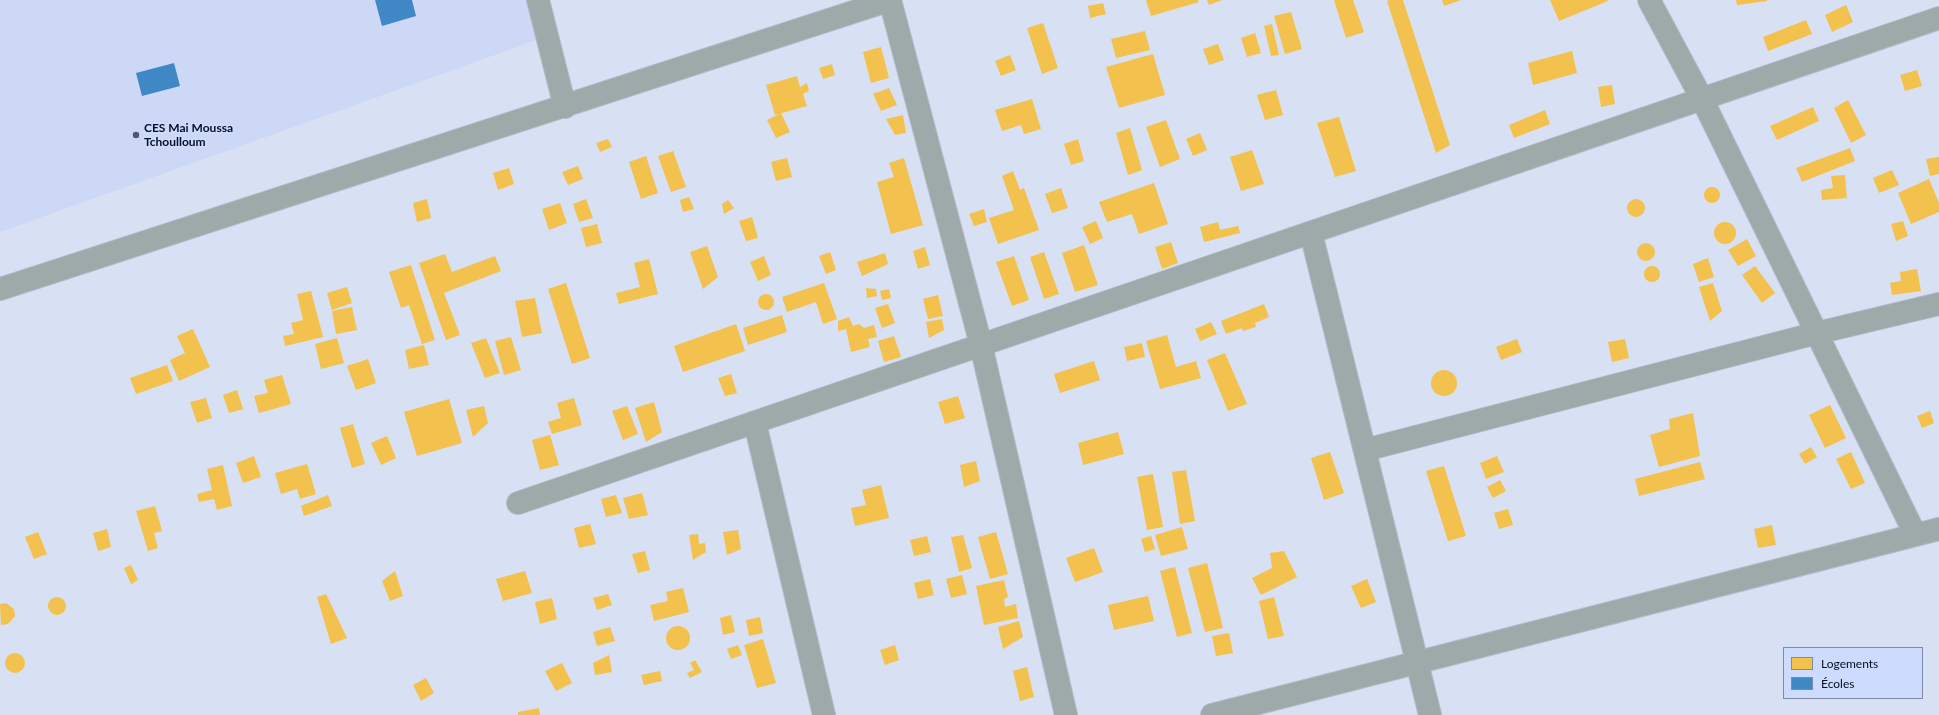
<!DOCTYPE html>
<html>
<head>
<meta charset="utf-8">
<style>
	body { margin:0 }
	#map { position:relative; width:1939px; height:715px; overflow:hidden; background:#d8e0f3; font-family:Lato,sans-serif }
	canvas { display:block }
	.legend { position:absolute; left:1783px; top:647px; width:140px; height:52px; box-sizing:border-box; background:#cddbfe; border:1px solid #7e89a6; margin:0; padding:5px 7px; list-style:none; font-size:12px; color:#080e23 }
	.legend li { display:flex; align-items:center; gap:8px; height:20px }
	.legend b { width:20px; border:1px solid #7e89a6 }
</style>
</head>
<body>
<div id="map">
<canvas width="1939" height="715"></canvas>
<ul class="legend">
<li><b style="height:11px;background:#f2c14e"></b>Logements</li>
<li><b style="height:11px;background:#3f88c5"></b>Écoles</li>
</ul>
</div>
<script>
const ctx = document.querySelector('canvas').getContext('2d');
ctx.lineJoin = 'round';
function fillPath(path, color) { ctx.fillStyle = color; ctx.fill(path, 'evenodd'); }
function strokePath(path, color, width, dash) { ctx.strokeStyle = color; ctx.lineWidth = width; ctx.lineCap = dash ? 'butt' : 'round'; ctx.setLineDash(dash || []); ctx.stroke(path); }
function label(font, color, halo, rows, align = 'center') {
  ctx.font = font + ' Lato,sans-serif'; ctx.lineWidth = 4; ctx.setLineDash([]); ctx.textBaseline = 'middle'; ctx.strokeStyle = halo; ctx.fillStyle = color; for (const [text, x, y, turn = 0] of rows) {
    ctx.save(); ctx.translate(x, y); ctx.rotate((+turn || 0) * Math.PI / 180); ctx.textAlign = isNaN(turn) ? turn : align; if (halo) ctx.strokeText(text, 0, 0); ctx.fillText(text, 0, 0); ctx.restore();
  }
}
fillPath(new Path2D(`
	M 0,0 L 532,0 L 545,37 L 0,232 Z`), '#ccd8f6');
fillPath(new Path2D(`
	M 1146,0 L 1198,0 L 1199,2 L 1151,16 Z
	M 1207,0 L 1222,0 L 1209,5 Z
	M 1334,0 L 1353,0 L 1364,32 L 1346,38 Z
	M 1390,0 L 1403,0 L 1450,145 L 1436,153 L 1387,1 Z
	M 1442,0 L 1461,0 L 1444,6 Z
	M 1550,0 L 1607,0 L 1608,1 L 1559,21 Z
	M 1736,0 L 1767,0 L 1767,1 L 1737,5 Z
	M 1103,3 L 1106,14 L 1090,18 L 1088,6 Z
	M 1846,5 L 1853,22 L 1832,32 L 1825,15 Z
	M 1291,12 L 1302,49 L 1285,54 L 1274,16 Z
	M 1806,20 L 1812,34 L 1768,51 L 1763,37 Z
	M 1043,23 L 1058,68 L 1042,74 L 1027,28 Z
	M 1272,24 L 1279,55 L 1271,56 L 1264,26 Z
	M 1145,31 L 1150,50 L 1116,58 L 1111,39 Z
	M 1255,33 L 1261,53 L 1247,57 L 1241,38 Z
	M 1218,44 L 1224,60 L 1209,65 L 1203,49 Z
	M 881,47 L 889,78 L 871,83 L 863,52 Z
	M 1572,51 L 1577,73 L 1533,85 L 1528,63 Z
	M 1153,54 L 1165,95 L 1119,108 L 1106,67 Z
	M 1010,55 L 1016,70 L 1001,76 L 995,61 Z
	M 832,64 L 835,75 L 823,79 L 819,68 Z
	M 1917,70 L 1922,86 L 1905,91 L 1900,75 Z
	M 797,76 L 800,87 L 807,83 L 809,91 L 803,94 L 807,106 L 775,115 L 766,85 Z
	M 1612,85 L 1615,104 L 1601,107 L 1598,87 Z
	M 889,88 L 897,105 L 881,111 L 873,94 Z
	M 1276,90 L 1283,115 L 1265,120 L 1257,95 Z
	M 1032,99 L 1041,129 L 1024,134 L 1021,125 L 1002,131 L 995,110 Z
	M 1848,100 L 1866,135 L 1851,143 L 1834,108 Z
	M 1813,107 L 1819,121 L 1777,140 L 1770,126 Z
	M 1545,110 L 1550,124 L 1514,138 L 1509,125 Z
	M 781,113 L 790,132 L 776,138 L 767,120 Z
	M 903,115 L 906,133 L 895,135 L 886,119 Z
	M 1339,117 L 1356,171 L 1335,177 L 1317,123 Z
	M 1166,120 L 1180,159 L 1160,167 L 1146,127 Z
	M 1130,128 L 1142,170 L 1128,175 L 1116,133 Z
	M 1200,133 L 1207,150 L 1193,156 L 1186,139 Z
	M 608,139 L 612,147 L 600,152 L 596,143 Z
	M 1078,139 L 1084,161 L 1071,165 L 1064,144 Z
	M 1850,148 L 1855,161 L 1802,182 L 1796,168 Z
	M 1252,150 L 1264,184 L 1241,191 L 1230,157 Z
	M 673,151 L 686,187 L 671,192 L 658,156 Z
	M 646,156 L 658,193 L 641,199 L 629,162 Z
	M 1939,157 L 1939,174 L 1930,176 L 1926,159 Z
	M 787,158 L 792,177 L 776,181 L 771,162 Z
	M 904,158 L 923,225 L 891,234 L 877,182 L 894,177 L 889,163 Z
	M 578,166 L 583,179 L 568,185 L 562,172 Z
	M 509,168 L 514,184 L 498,190 L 493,173 Z
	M 1892,170 L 1899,185 L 1879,193 L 1873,178 Z
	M 1013,171 L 1020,190 L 1024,188 L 1039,230 L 998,244 L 989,218 L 1014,210 L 1002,176 Z
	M 1845,175 L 1847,198 L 1822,200 L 1821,190 L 1833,188 L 1831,176 Z
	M 1929,179 L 1939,203 L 1939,212 L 1911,224 L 1898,193 Z
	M 1154,183 L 1168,224 L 1139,234 L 1132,214 L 1107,222 L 1099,202 Z
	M1704 195a8 8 0 1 1 16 0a8 8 0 1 1-16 0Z
	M 1061,188 L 1068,208 L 1052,213 L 1045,194 Z
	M 689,197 L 694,209 L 683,212 L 680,200 Z
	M 427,199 L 431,218 L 417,222 L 413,203 Z
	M 586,199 L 593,218 L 579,222 L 573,204 Z
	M1627 208a9 9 0 1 1 18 0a9 9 0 1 1-18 0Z
	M 728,200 L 734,208 L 724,214 L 722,204 Z
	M 560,203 L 567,223 L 549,230 L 542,209 Z
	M 984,209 L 987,222 L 974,226 L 969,214 Z
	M 752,217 L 758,238 L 746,241 L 739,221 Z
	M 1096,221 L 1103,238 L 1090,244 L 1082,227 Z
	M 1903,221 L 1908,236 L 1896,241 L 1891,224 Z
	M 1218,222 L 1220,230 L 1238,226 L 1240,233 L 1204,242 L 1200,227 Z
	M1714 233a11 11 0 1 1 22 0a11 11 0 1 1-22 0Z
	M 597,224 L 602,243 L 586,247 L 581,228 Z
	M 1747,239 L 1756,256 L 1738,266 L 1728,250 Z
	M 1171,242 L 1178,263 L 1162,269 L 1155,247 Z
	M1637 252a9 9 0 1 1 18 0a9 9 0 1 1-18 0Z
	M 1084,245 L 1098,285 L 1075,292 L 1062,253 Z
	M 707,246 L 718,277 L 703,289 L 690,252 Z
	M 925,247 L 930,265 L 918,269 L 913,251 Z
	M 830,252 L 836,270 L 826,274 L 819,256 Z
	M 1044,252 L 1059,294 L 1044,299 L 1030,257 Z
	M 885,253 L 888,264 L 862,276 L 857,262 Z
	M 445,254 L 452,272 L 495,256 L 501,271 L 444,293 L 460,335 L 446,340 L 419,263 Z
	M 764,256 L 771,275 L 758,281 L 750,262 Z
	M 1014,256 L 1029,300 L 1012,306 L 996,262 Z
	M 1708,258 L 1714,277 L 1699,282 L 1693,264 Z
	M 649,259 L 658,294 L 619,304 L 616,293 L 640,287 L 634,263 Z
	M 411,265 L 435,340 L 422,344 L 409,305 L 401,308 L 389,272 Z
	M1644 274a8 8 0 1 1 16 0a8 8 0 1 1-16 0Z
	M 1755,266 L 1775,293 L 1762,303 L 1742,275 Z
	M 1917,269 L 1921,291 L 1892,295 L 1890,283 L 1901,281 L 1900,272 Z
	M 566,283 L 590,358 L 572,364 L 548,289 Z
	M 824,283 L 837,319 L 823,324 L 816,302 L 787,312 L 782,297 Z
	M 1713,283 L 1722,311 L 1710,321 L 1699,287 Z
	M 347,287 L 352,303 L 332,310 L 327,293 Z
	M 866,288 L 876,289 L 877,296 L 867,298 Z
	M 889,289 L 891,298 L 882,300 L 880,291 Z
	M 311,291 L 323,337 L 285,346 L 283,336 L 294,334 L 291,323 L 303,320 L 297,294 Z
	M758 302a8 8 0 1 1 16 0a8 8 0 1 1-16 0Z
	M 938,295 L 943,316 L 928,319 L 923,299 Z
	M 535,298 L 542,333 L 522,337 L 515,301 Z
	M 888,304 L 895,323 L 882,328 L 875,308 Z
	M 1264,304 L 1269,317 L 1255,323 L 1256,327 L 1243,331 L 1242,328 L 1226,334 L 1221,321 Z
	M 352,307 L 357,330 L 336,334 L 332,311 Z
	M 782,315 L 787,332 L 748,345 L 743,328 Z
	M 849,317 L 853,326 L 859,324 L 864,328 L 874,325 L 877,337 L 868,339 L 870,347 L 851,352 L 846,329 L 838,331 L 838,321 Z
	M 942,319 L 944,330 L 929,338 L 926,322 Z
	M 1211,322 L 1217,334 L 1200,341 L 1195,329 Z
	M 736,324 L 745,351 L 683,372 L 674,346 Z
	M 193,329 L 210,367 L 179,381 L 170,360 L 185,353 L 177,336 Z
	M 1167,335 L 1176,367 L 1196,361 L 1201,378 L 1160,389 L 1146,341 Z
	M 894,336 L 901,357 L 884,362 L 878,341 Z
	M 511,337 L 521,370 L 504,375 L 495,341 Z
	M 337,338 L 344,363 L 321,369 L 315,344 Z
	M 486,338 L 500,373 L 485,378 L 471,343 Z
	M 1517,339 L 1522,352 L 1501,360 L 1496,347 Z
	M 1625,339 L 1629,358 L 1612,362 L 1608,342 Z
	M 1142,343 L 1145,357 L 1127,361 L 1124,347 Z
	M 424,345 L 429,365 L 409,369 L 405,350 Z
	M 1225,353 L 1247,404 L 1228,411 L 1207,360 Z
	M 368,359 L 376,383 L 356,390 L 347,366 Z
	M 1094,361 L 1100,380 L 1060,393 L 1054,374 Z
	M 167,365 L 173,381 L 136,394 L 130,378 Z
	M1431 383a13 13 0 1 1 26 0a13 13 0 1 1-26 0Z
	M 731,374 L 737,393 L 725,396 L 718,378 Z
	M 282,375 L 291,404 L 259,413 L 254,396 L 268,393 L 264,380 Z
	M 237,390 L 243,409 L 229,413 L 223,395 Z
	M 958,396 L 965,418 L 945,424 L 938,402 Z
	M 206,398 L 212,418 L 197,423 L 190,402 Z
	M 574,398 L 582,425 L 552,434 L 548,422 L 561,418 L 557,403 Z
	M 449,399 L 462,443 L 417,456 L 404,412 Z
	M 654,402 L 662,432 L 646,442 L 635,408 Z
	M 1830,405 L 1846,438 L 1825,448 L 1809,415 Z
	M 484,406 L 488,423 L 473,437 L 466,410 Z
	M 627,406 L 638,434 L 623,440 L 612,411 Z
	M 1930,411 L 1934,423 L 1922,428 L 1917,416 Z
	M 1693,413 L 1700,456 L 1659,467 L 1650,435 L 1670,429 L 1669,419 Z
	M 353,424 L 365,464 L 352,468 L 340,428 Z
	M 1118,432 L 1124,454 L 1083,465 L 1078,443 Z
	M 550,435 L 559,465 L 540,470 L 532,440 Z
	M 387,436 L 396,458 L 381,465 L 371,443 Z
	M 1811,447 L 1817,457 L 1805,464 L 1799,454 Z
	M 1330,452 L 1344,493 L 1324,500 L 1311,458 Z
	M 1851,452 L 1865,483 L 1851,489 L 1836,459 Z
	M 254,456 L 261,477 L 243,483 L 236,463 Z
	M 1497,456 L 1504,472 L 1486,479 L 1480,463 Z
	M 976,461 L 980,481 L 964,487 L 960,465 Z
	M 1700,462 L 1705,479 L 1639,496 L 1635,479 Z
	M 307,464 L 316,494 L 300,499 L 297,489 L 281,494 L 275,473 Z
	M 223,465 L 232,506 L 217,510 L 214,499 L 199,502 L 197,494 L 212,490 L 207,469 Z
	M 1444,466 L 1466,536 L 1448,541 L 1426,471 Z
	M 1186,470 L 1195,521 L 1180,524 L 1172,472 Z
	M 1153,474 L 1163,527 L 1147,530 L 1137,477 Z
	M 1500,480 L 1506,491 L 1493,498 L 1487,487 Z
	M 881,485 L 889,518 L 855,526 L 851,508 L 866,505 L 862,490 Z
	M 642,493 L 648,515 L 629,519 L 623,498 Z
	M 328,495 L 332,506 L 304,516 L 301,506 Z
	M 616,495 L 622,513 L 606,517 L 601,499 Z
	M 155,506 L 162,531 L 154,533 L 158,548 L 148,551 L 136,511 Z
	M 1508,509 L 1513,525 L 1499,529 L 1494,513 Z
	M 590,524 L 596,544 L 579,548 L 574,528 Z
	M 1772,525 L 1776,545 L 1758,548 L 1754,529 Z
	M 1182,527 L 1188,549 L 1161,556 L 1155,535 Z
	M 107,529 L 111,547 L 98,551 L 93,533 Z
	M 738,530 L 741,549 L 727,555 L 723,532 Z
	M 38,532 L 47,554 L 34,559 L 25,537 Z
	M 996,532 L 1008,574 L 990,579 L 978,537 Z
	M 698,534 L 699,544 L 705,543 L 706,552 L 693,560 L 689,535 Z
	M 963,535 L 972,568 L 959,572 L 951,537 Z
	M 927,536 L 931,552 L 914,556 L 910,540 Z
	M 1151,536 L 1155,549 L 1145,552 L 1141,539 Z
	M 1094,548 L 1103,572 L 1075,582 L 1066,558 Z
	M 645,551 L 650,570 L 638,573 L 632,554 Z
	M 1284,551 L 1297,577 L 1261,595 L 1252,578 L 1272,568 L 1270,553 Z
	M 1207,563 L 1223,628 L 1205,632 L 1188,568 Z
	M 131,565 L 138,580 L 131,584 L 124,568 Z
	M 1175,567 L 1192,633 L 1177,637 L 1160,571 Z
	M 395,571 L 403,596 L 390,601 L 382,581 Z
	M 525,571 L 532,593 L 503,601 L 496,579 Z
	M 962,575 L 967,594 L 951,598 L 946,579 Z
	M 930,579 L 934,595 L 918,599 L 914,583 Z
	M 1367,579 L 1376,602 L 1361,608 L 1351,586 Z
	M 1004,580 L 1008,597 L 1004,599 L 1005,607 L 1016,604 L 1018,618 L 984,625 L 976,586 Z
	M 683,588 L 689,612 L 654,621 L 650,605 L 668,601 L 666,592 Z
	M 326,594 L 347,638 L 331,644 L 317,597 Z
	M 608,594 L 612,605 L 597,610 L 593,598 Z
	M 1148,596 L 1154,621 L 1114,630 L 1108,605 Z
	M48 606a9 9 0 1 1 18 0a9 9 0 1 1-18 0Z
	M 1274,597 L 1284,636 L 1268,639 L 1259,601 Z
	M 552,598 L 557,619 L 540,624 L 535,602 Z
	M 6,603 L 14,609 L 15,616 L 8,624 L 1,625 L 0,604 Z
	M 731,615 L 735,632 L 723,635 L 720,618 Z
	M 760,617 L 763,633 L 749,636 L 746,620 Z
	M 1019,621 L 1023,637 L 1003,649 L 998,627 Z
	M666 638a12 12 0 1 1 24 0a12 12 0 1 1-24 0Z
	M 610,627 L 615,641 L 597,646 L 593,632 Z
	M 1229,633 L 1233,653 L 1216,656 L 1212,636 Z
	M 763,639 L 776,683 L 757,688 L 744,645 Z
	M 738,645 L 742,655 L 731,659 L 727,649 Z
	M 895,645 L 899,660 L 885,665 L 880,650 Z
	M5 663a10 10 0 1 1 20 0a10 10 0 1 1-20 0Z
	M 609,655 L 612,672 L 595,675 L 593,663 Z
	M 695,660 L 702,672 L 690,678 L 687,673 L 694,670 L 690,663 Z
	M 562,663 L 572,683 L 556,691 L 545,671 Z
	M 1027,667 L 1034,697 L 1020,701 L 1013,671 Z
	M 660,671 L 662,681 L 644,685 L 641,675 Z
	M 426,678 L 434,693 L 421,701 L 413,685 Z
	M 539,708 L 540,715 L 518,715 L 518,712 Z`), '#f2c14e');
fillPath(new Path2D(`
	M 375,0 L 412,0 L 416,16 L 382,26 Z
	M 174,63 L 180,86 L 142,96 L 136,73 Z`), '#3f88c5');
const street = new Path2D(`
	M 538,0 L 565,107
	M 890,0 L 981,345 L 1066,715
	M 1649,0 L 1702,99 L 1915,534
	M 1311,233 L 1430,715
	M 0,289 L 890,0
	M 755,423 L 824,715
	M 1365,450 L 1817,333 L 1939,304
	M 518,503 L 1939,18
	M 1212,715 L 1939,529`);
strokePath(street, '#b5bbcb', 24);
strokePath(street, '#9ea9aa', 22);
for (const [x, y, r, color] of [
	[136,135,4,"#51586c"]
]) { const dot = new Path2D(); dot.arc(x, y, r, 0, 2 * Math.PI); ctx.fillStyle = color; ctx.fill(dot); strokePath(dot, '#cddbfe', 1.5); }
label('bold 12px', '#080e23', '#cddbfe', [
	["CES Mai Moussa",144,128],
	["Tchoulloum",144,142]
], 'left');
</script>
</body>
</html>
